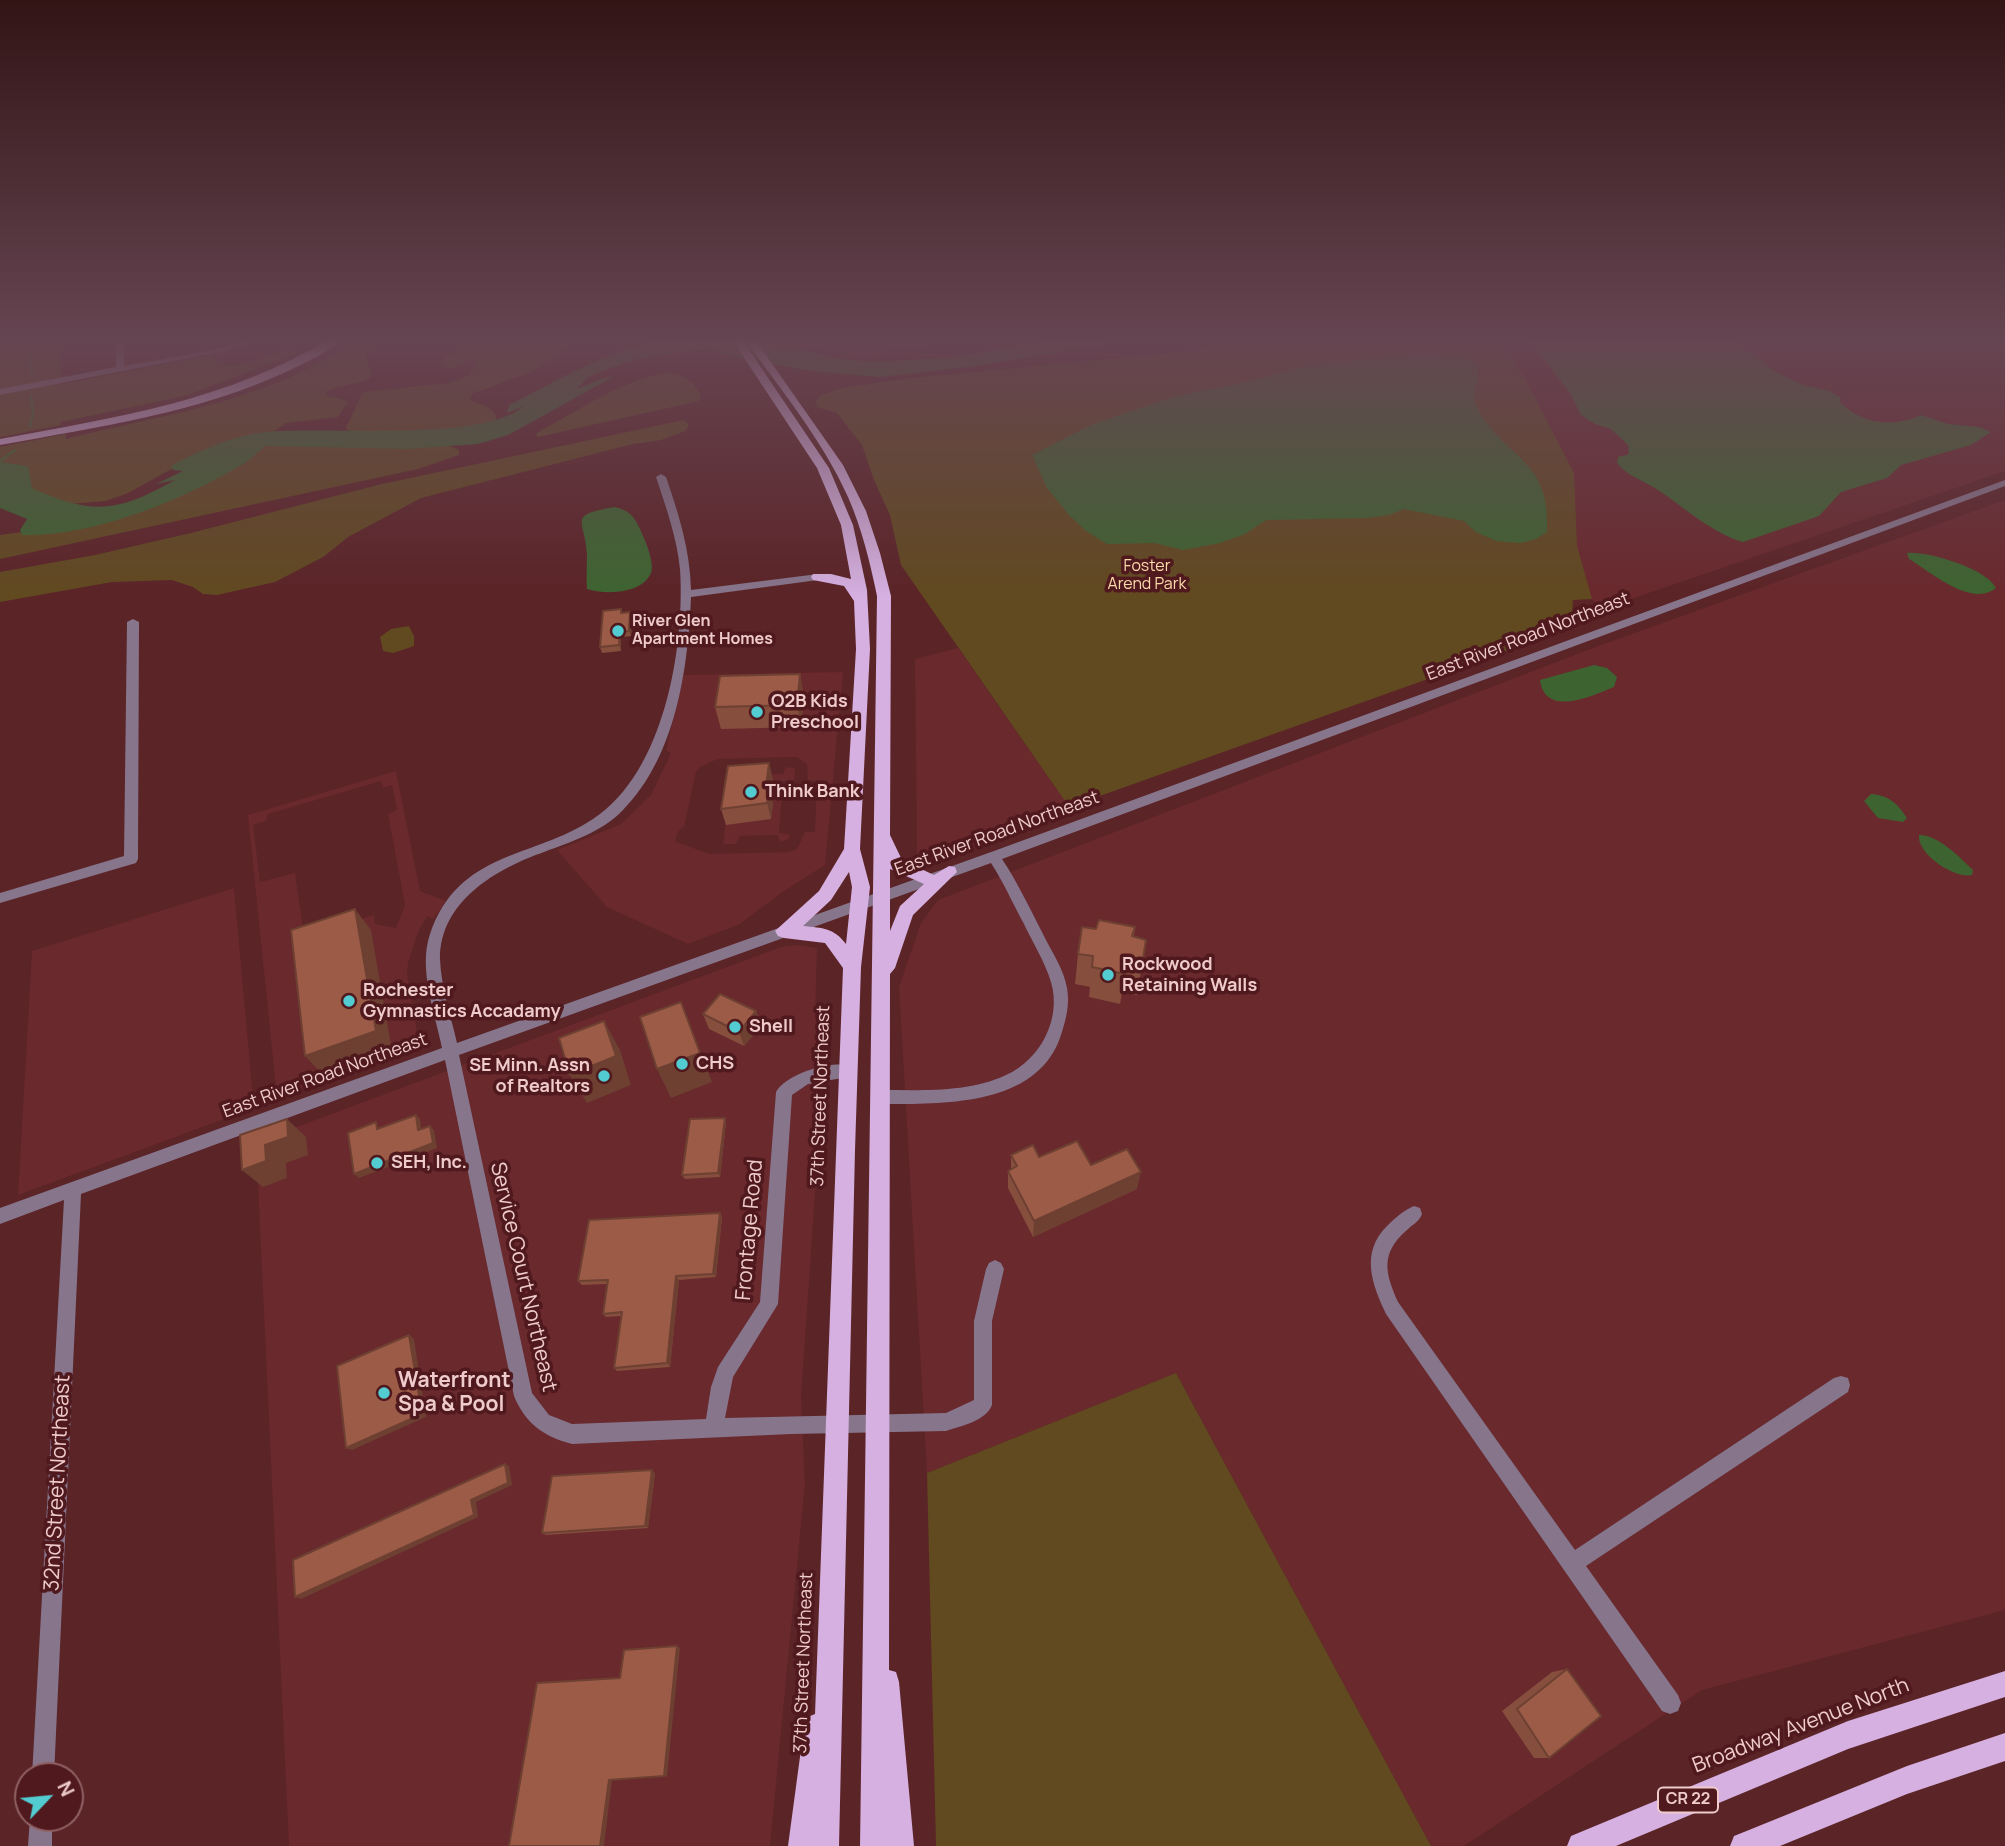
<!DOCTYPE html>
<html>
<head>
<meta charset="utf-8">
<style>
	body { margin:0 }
	#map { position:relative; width:2005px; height:1846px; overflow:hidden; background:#5b2427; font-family:Manrope,sans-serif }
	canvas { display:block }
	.north { position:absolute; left:14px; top:1762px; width:70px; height:70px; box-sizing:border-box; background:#4f191e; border:2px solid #8f6063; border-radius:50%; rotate:64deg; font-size:19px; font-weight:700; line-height:28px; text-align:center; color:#efcbcb }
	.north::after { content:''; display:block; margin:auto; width:24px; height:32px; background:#52ccd0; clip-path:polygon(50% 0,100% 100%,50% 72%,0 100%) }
</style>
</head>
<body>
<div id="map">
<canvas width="2005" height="1846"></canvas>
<div class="north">N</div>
</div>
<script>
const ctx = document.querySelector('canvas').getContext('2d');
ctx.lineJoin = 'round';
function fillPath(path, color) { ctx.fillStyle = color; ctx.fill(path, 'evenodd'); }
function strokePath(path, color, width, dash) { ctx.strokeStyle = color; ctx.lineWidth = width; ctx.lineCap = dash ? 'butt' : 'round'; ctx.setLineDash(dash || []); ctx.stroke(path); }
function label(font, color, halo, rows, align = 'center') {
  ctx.font = font + ' Manrope,sans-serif'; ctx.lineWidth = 7; ctx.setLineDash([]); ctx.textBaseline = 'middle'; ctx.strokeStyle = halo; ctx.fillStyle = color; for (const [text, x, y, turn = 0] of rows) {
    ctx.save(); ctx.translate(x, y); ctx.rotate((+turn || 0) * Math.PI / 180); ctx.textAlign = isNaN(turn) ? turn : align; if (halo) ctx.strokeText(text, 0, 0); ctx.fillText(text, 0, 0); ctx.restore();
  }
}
fillPath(new Path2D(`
	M 758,338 L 976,338 L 856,356 L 759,341 Z
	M 1480,338 L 2005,338 L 2005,471 L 1602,609 L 1575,582 Z
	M 2005,500 L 2005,1610 L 1702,1690 L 1464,1846 L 1431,1846 L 1176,1373 L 927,1473 L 899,987 L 921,923 L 938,900 L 1590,649 Z
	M 958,648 L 1069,807 L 917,856 L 915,659 Z
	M 843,672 L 825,865 L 784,891 L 740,924 L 688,944 L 607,907 L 557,850 L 621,824 L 651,795 L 671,753 L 666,751 L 683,675 ZM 797,757 L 807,764 L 808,780 L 817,781 L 815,832 L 805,832 L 797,849 L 788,852 L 709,854 L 675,841 L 679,830 L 684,827 L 696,772 L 699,768 L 717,759 Z
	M 786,767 L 795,768 L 795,770 L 794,780 L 783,781 L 779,833 L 789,834 L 789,839 L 780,842 L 777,835 L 740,836 L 736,844 L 723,844 L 733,769 L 743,775 L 783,774 Z
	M 396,771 L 420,891 L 446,901 L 433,919 L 427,916 L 418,932 L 408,963 L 407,974 L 419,1044 L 277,1098 L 248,815 ZM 381,781 L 383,788 L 392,785 L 397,810 L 388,814 L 405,905 L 396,928 L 375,924 L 374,915 L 304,936 L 295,873 L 260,882 L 253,825 L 266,821 L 268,814 Z
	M 234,888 L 254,1108 L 18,1195 L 32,951 Z
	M 796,945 L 817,948 L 815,1017 L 825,1040 L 826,1050 L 819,1075 L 820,1122 L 801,1397 L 805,1483 L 770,1846 L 289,1846 L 256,1142 L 781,947 Z`), '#69292d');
fillPath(new Path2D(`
	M 0,338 L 65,338 L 64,345 L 59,346 L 62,384 L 206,356 C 216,356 220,365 231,365 C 254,365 273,350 296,349 L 297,353 L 188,395 L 61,422 L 60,425 L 0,437 Z
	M 359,338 L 378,338 L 365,357 L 371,371 L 370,378 C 357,386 341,383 326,392 L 327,396 L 348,401 L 338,417 L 286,423 L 270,434 L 177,466 L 126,494 L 105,501 L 70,504 L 0,478 L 0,447 L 66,434 L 66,439 C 169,413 270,402 359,338 Z
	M 452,338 L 588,338 L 575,342 L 533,371 L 472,394 L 470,400 C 485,407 501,408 495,428 L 351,433 L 346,428 L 363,392 L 450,383 L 470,375 L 477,361 L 473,359 C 463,364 452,372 441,366 L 440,362 L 461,346 Z
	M 1255,338 L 1492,338 L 1522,373 L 1574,473 L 1577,546 L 1592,599 L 1573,600 L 1571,628 L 1069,807 L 901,565 L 890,515 L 874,480 L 862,445 L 837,413 L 817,407 L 816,401 L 822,395 L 842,388 L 911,378 L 1181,352 Z
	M 667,373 C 683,374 695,381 701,397 L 699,401 L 538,437 L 536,434 L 542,430 C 582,409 621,380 667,373 Z
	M 684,420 L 689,425 L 685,431 L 661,440 L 633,444 L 421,498 L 348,537 L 323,557 L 275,582 L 217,595 L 203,594 L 193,587 L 172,580 L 112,582 L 0,602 L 0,572 L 95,555 L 191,533 L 382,484 Z
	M 278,444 L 443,444 L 459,450 L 459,455 L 418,469 L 0,559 L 0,535 C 47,528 111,526 154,506 C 195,488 233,450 278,444 Z
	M 409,626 L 414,636 L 414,646 L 393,653 L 383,651 L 380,637 L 391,629 Z
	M 1176,1373 L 1431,1846 L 936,1846 L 927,1473 Z`), '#614920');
fillPath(new Path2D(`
	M 674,338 L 721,338 L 797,348 L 842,359 L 877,362 L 953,357 L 1062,338 L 1144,338 L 969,367 L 880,377 L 811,371 L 734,357 L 714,350 L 686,351 L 636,359 L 589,376 L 577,389 L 601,379 L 613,377 L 508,435 L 478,444 L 408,449 L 266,446 C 258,451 253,458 245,463 C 185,499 94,537 22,535 L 20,530 L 27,519 L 0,508 L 0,462 L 28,466 L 32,488 C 93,516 118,512 175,480 L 156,484 L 183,471 L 173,470 L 171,466 C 198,451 235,435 266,432 C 326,426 481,443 524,406 L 507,413 L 509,405 C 563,378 613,346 674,338 Z
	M 1522,338 L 1732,338 L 1775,371 L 1803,385 L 1830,391 L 1841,398 L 1840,402 C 1860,424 1894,428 1921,415 L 1948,424 L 1979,427 L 1991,432 L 1971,445 L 1901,465 L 1887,478 L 1841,492 L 1819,516 L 1743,542 C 1712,533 1685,508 1658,490 C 1645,481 1627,476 1617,463 L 1618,457 L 1629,454 L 1628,445 L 1611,429 L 1595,424 L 1581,415 L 1570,393 L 1544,359 Z
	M 1420,353 L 1458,355 L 1477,363 C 1482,378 1468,393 1478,410 C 1507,460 1551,459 1547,532 L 1536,539 L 1520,543 L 1496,541 L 1476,532 L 1464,521 L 1404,509 L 1389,515 L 1367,518 L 1266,520 L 1245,534 L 1220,543 L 1183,550 L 1154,543 L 1107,544 L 1086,531 L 1069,515 L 1047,488 L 1032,455 L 1093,424 L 1176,396 L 1238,384 L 1309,365 Z
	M 615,507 C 622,509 628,511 633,517 C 640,526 656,562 651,573 C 642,594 605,595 587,589 C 586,577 587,566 587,555 C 586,520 565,515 615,507 Z
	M 1907,553 C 1927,551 1986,568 1996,588 C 1971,608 1931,572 1909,559 Z
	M 1594,665 L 1607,668 L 1617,677 L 1614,687 C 1592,696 1545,718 1540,680 Z
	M 1871,794 C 1889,795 1898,804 1907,818 L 1903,822 L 1878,818 L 1864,801 Z
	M 1919,835 C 1939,835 1959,857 1973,870 L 1972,875 C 1954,879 1917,854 1919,835 Z`), '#3d6430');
strokePath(new Path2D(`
	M 28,338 L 32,376
	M 30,426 L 33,414 L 31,395
	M 0,461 L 15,450`), '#3d6430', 2.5);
fillPath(new Path2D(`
	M 116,338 L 124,338 L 124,366 C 147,361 235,349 248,338 L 256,338 L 250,345 L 225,351 L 0,395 L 0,389 L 116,367 Z
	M 661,474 L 666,477 C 679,515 690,550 691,590 L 818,574 L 823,577 L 818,580 L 691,597 C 688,669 676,756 623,810 C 602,832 571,842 544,852 C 496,869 440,901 440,959 C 441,987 451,1016 457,1043 L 994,851 L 2005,480 L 2005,486 L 1002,859 C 1018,883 1030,909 1043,934 C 1051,951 1064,969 1067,988 C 1070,1004 1066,1020 1061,1035 C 1038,1107 942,1104 880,1104 L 874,1102 L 872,1097 L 874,1092 L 880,1090 C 921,1090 968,1093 1006,1075 C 1040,1060 1062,1019 1051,982 C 1045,962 1033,943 1024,924 C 1013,904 1004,883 991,863 L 459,1055 L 532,1393 L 549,1415 L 572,1424 L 706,1419 L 711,1387 L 718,1367 L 760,1302 L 776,1092 C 786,1073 835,1059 854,1066 L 857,1071 L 854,1076 L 808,1084 L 792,1095 L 778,1304 L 733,1377 L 725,1418 L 946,1413 L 974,1400 L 974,1321 L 986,1269 L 989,1263 L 995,1260 L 1001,1263 L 1004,1269 L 992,1321 L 992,1405 C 986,1421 961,1426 946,1431 L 791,1434 L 572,1444 C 544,1437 525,1423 514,1396 L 445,1060 L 81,1194 L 54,1776 L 32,1776 L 64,1200 L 0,1224 L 0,1208 L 442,1048 C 435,1013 418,969 430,934 C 459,850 533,859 593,819 C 664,773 685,648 680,569 C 677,538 666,507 656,477 Z
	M 133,619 L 139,622 L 138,859 L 136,863 L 0,903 L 0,893 L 124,856 L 127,622 Z
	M 1414,1206 L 1420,1208 L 1422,1214 C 1419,1222 1413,1224 1407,1230 C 1380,1253 1385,1273 1398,1302 L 1575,1550 L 1834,1378 L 1841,1376 L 1848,1378 L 1850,1385 L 1848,1392 L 1586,1566 L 1678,1695 L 1681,1703 L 1678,1711 L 1670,1714 L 1662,1711 L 1386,1314 C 1372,1284 1360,1253 1387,1226 C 1395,1218 1404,1210 1414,1206 Z
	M 30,1818 L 52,1818 L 52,1846 L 28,1846 Z`), '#87758c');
fillPath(new Path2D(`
	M 331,338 L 343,338 C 329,352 307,362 288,371 C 198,413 98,427 0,445 L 0,439 C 117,417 228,401 331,338 Z
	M 731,338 L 741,338 L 829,468 L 853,525 L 867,590 L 870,649 L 860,849 L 870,887 L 861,967 L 855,1150 L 839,1846 L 788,1846 L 804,1727 L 808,1717 L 815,1714 L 843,968 L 825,943 L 784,938 L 778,936 L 775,931 L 819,891 L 844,849 L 856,649 L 854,601 L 844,586 L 813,580 L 811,577 L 813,574 L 831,574 L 851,579 L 841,525 L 817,468 ZM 849,872 L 852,887 L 846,944 C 834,928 823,928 803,926 L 831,900 Z
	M 744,338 L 754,338 L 843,465 L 866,511 L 880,553 L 891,596 L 890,835 L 902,860 L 934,875 L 949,866 L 955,867 L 957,872 L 913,915 L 895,968 L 890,974 L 889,1670 L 896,1672 L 899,1682 L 914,1846 L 860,1846 L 877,596 C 870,562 862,529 848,497 C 822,439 780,389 744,338 ZM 890,869 L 924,884 L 900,906 L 890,931 Z
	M 2005,1671 L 2005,1697 L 1848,1749 L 1616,1846 L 1567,1846 L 1571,1836 L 1848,1721 Z
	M 2005,1733 L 2005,1761 L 1907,1794 L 1780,1846 L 1730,1846 L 1734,1836 L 1744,1832 L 1907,1766 Z`), '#d5b0e0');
fillPath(new Path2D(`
	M 621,609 L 622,613 L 632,618 L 631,636 L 621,637 L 621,651 L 602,653 L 600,647 Z
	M 804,696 L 801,727 L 721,729 L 715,707 Z
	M 773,779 L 771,795 L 773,803 L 771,819 L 726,825 L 721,809 Z
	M 1135,927 L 1134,936 L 1142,965 L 1137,995 L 1122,993 L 1120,1004 L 1089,997 L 1090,987 L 1075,984 L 1078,954 L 1096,929 Z
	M 756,1011 L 761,1026 L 744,1046 L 709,1029 L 703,1014 Z
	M 725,1118 L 726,1122 L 720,1177 L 685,1179 L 682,1175 Z
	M 1011,1155 L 1091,1165 L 1137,1189 L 1033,1237 L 1008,1188 L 1008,1171 L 1011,1169 Z
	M 720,1213 L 722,1217 L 716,1277 L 679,1280 L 670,1367 L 617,1371 L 614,1368 L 621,1316 L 606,1317 L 603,1314 L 607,1284 L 582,1285 L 578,1281 Z
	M 655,1473 L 648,1528 L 546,1535 L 542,1533 Z
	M 1567,1669 L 1549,1758 L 1534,1758 L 1502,1711 L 1552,1672 Z`), '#864e3d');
fillPath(new Path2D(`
	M 630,612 L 632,618 L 631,636 L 629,631 Z
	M 620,632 L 621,637 L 621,651 L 619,645 Z
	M 800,674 L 804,696 L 801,727 L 797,705 Z
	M 769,763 L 773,779 L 771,795 L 773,803 L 771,819 L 767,803 L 766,787 Z
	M 355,909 L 371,930 L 392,1051 L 323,1075 L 305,1056 Z
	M 681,1002 L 712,1082 L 671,1098 L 657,1069 Z
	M 756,1011 L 761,1026 L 744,1046 L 739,1032 Z
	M 604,1021 L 620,1050 L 631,1085 L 587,1103 L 570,1075 Z
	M 416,1115 L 420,1119 L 422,1135 L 418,1130 Z
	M 725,1118 L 726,1122 L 720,1177 L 718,1173 Z
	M 287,1119 L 306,1137 L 308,1155 L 286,1163 L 287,1178 L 263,1187 L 242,1170 Z
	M 430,1126 L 434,1130 L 437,1148 L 359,1178 L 354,1174 Z
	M 1141,1172 L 1137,1189 L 1033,1237 L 1034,1221 Z
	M 720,1213 L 722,1217 L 716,1277 L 713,1274 Z
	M 676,1276 L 679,1280 L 670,1367 L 667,1363 Z
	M 409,1335 L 414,1339 L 426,1417 L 352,1450 L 346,1448 Z
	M 505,1464 L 509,1466 L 512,1485 L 476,1502 L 478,1517 L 301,1599 L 295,1597 L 471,1500 Z
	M 652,1470 L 655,1473 L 648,1528 L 645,1526 Z
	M 677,1646 L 680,1648 L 667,1777 L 664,1776 Z
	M 609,1780 L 612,1780 L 604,1846 L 600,1846 Z`), '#6d4032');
const building = new Path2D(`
	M 621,609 L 621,613 L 630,612 L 629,631 L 620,632 L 619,645 L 600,647 L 603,611 Z
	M 800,674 L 797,705 L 715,707 L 720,676 Z
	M 769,763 L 766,787 L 769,786 L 767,803 L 721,809 L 728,766 Z
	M 355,909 L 376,1031 L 305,1056 L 291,930 Z
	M 1099,920 L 1135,927 L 1132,936 L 1146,940 L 1142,965 L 1127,963 L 1125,974 L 1092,967 L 1093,956 L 1078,954 L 1082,927 L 1096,929 Z
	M 720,994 L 756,1011 L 739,1032 L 703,1014 Z
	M 681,1002 L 700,1053 L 657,1069 L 640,1017 Z
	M 604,1021 L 616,1056 L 570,1075 L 559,1038 Z
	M 416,1115 L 418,1130 L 430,1126 L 433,1143 L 354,1174 L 348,1133 L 376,1122 L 377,1129 Z
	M 725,1118 L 718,1173 L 682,1175 L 690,1119 Z
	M 287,1119 L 288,1137 L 265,1145 L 266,1161 L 242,1170 L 240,1135 Z
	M 1077,1141 L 1091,1165 L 1127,1149 L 1141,1172 L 1034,1221 L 1008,1171 L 1017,1166 L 1011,1155 L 1033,1145 L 1039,1157 Z
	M 720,1213 L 713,1274 L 676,1276 L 667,1363 L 614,1368 L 622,1312 L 603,1314 L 608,1280 L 578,1281 L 589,1220 Z
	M 409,1335 L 422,1414 L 346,1448 L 337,1366 Z
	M 505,1464 L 508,1483 L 471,1500 L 474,1515 L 295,1597 L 293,1560 Z
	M 652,1470 L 645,1526 L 542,1533 L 552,1476 Z
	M 677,1646 L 664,1776 L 609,1780 L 600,1846 L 509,1846 L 537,1683 L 620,1678 L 624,1650 Z
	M 1567,1669 L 1601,1716 L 1549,1758 L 1517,1709 Z`);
fillPath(building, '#9c5b47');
strokePath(building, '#6d4032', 2);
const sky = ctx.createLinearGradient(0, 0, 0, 596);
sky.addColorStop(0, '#321415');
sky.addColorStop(0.57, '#664552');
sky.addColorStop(1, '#66455200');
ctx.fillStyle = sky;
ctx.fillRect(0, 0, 2005, 596);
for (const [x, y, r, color] of [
	[618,631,7,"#52ccd0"],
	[757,712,7,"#52ccd0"],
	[751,792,7,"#52ccd0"],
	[1108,975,7,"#52ccd0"],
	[349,1001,7,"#52ccd0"],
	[735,1027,7,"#52ccd0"],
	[682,1064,7,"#52ccd0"],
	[604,1076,7,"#52ccd0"],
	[377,1163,7,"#52ccd0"],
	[384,1393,7,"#52ccd0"]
]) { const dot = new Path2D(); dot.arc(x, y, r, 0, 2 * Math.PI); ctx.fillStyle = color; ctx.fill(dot); strokePath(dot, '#4f191e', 2.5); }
label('16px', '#fbdbaa', '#4f191e', [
	["Foster",1147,567],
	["Arend Park",1147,585]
]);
label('bold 16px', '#efcbcb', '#4f191e', [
	["River Glen",632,622],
	["Apartment Homes",632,640]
], 'left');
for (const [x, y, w] of [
	[1688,1800,60]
]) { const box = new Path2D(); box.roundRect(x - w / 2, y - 12.5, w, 25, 5); ctx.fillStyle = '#4f191e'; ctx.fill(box); strokePath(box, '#efcbcb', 2); }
label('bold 16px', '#efcbcb', null, [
	["CR 22",1688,1800]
]);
label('18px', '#efcbcb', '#4f191e', [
	["East River Road Northeast",1528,637,-21],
	["East River Road Northeast",997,834,-20],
	["East River Road Northeast",325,1076,-20],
	["37th Street Northeast",821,1096,-88],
	["37th Street Northeast",804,1663,-88]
]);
label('bold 18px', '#efcbcb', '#4f191e', [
	["O2B Kids",771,702],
	["Preschool",771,723],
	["Think Bank",765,792],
	["Rockwood",1122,965],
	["Retaining Walls",1122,986],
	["Rochester",363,991],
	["Gymnastics Accadamy",363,1012],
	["Shell",749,1027],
	["CHS",696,1064],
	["SE Minn. Assn",590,1066,"right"],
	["of Realtors",590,1087,"right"],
	["SEH, Inc.",391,1163]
], 'left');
label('21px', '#efcbcb', '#4f191e', [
	["Frontage Road",750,1230,-85],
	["Service Court Northeast",523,1277,77],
	["32nd Street Northeast",58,1483,-87],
	["Broadway Avenue North",1801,1726,-21]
]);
label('bold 21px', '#efcbcb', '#4f191e', [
	["Waterfront",398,1381],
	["Spa & Pool",398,1405]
], 'left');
</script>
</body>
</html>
